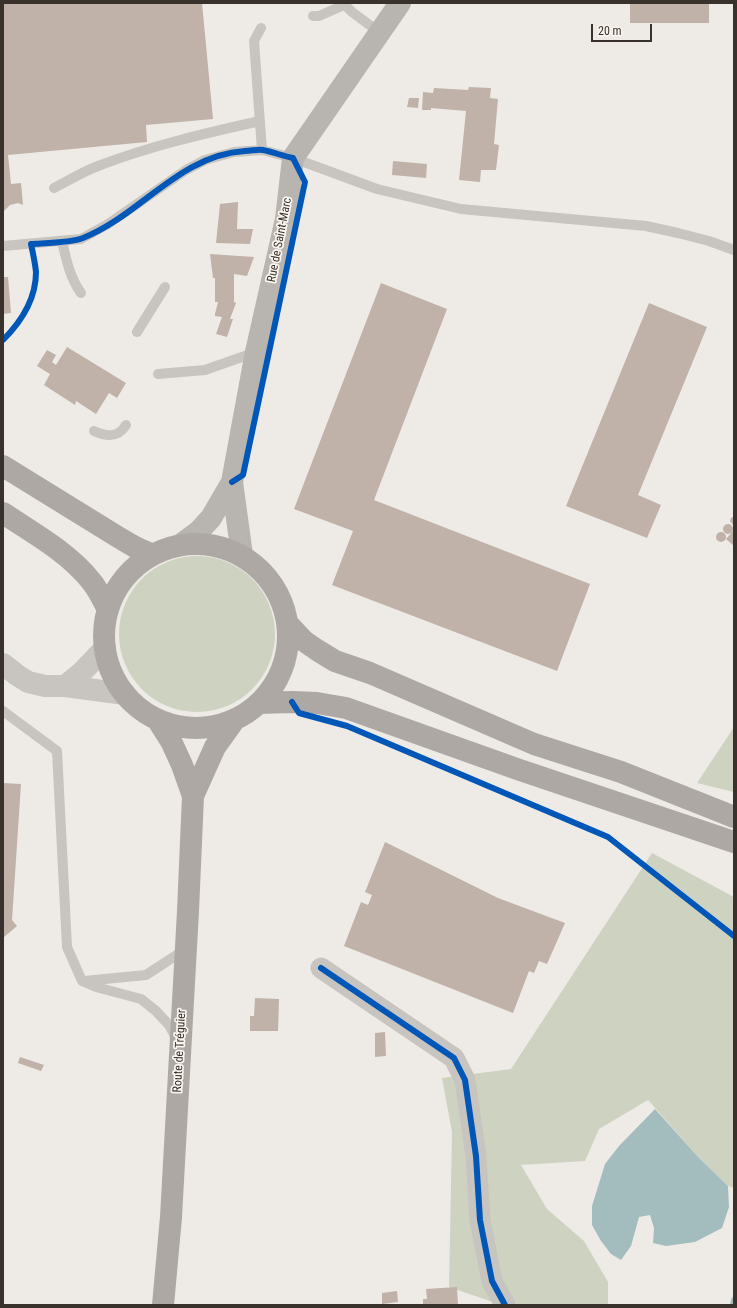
<!DOCTYPE html>
<html>
<head>
<meta charset="utf-8">
<style>
	body { margin:0 }
	#map { position:relative; width:737px; height:1308px; overflow:hidden; background:#eeebe6; font-family:"Roboto Condensed",sans-serif }
	canvas { display:block }
	.frame { position:absolute; inset:0; border:4px solid #39312c; pointer-events:none }
	.scale { position:absolute; left:591px; top:24px; width:61px; height:18px; box-sizing:border-box; border:2px solid #39312c; border-top:0; padding-left:5px; font-size:12px; line-height:14px; white-space:nowrap; color:#39312c; -webkit-text-stroke:3px #faf5ef; paint-order:stroke }
</style>
</head>
<body>
<div id="map">
<canvas width="737" height="1308"></canvas>
<div class="frame"></div>
<div class="scale">20 m</div>
</div>
<script>
const ctx = document.querySelector('canvas').getContext('2d');
ctx.lineJoin = 'round';
function fillPath(path, color) { ctx.fillStyle = color; ctx.fill(path, 'evenodd'); }
function strokePath(path, color, width, dash) { ctx.strokeStyle = color; ctx.lineWidth = width; ctx.lineCap = dash ? 'butt' : 'round'; ctx.setLineDash(dash || []); ctx.stroke(path); }
function label(font, color, halo, rows, align = 'center') {
  ctx.font = font + ' "Roboto Condensed",sans-serif'; ctx.lineWidth = 3.5; ctx.setLineDash([]); ctx.textBaseline = 'middle'; ctx.strokeStyle = halo; ctx.fillStyle = color; for (const [text, x, y, turn = 0] of rows) {
    ctx.save(); ctx.translate(x, y); ctx.rotate((+turn || 0) * Math.PI / 180); ctx.textAlign = isNaN(turn) ? turn : align; if (halo) ctx.strokeText(text, 0, 0); ctx.fillText(text, 0, 0); ctx.restore();
  }
}
fillPath(new Path2D(`
	M119 634a78 78 0 1 1 156 0a78 78 0 1 1-156 0Z
	M 734,727 L 734,792 L 697,783 Z
	M 652,853 L 734,897 L 734,1188 L 728,1186 L 699,1158 L 648,1100 L 599,1129 L 585,1161 L 521,1165 L 547,1209 L 584,1241 L 608,1282 L 608,1305 L 501,1305 L 449,1287 L 452,1132 L 442,1078 L 511,1069 Z`), '#ced3c1');
fillPath(new Path2D(`
	M 655,1109 L 699,1158 L 728,1186 L 729,1207 L 722,1228 L 695,1242 L 666,1246 L 653,1243 L 654,1228 L 650,1215 L 639,1217 L 631,1246 L 621,1260 L 611,1254 L 601,1241 L 592,1225 L 592,1206 L 605,1164 L 619,1146 Z`), '#a3bcbe');
strokePath(new Path2D(`
	M 733,1305 L 734,1300`), '#a3bcbe', 6);
fillPath(new Path2D(`
	M 3,3 L 202,3 L 213,119 L 146,125 L 147,142 L 8,155 L 11,184 L 21,183 L 23,205 L 18,203 L 10,205 L 3,212 Z
	M 630,3 L 709,3 L 709,23 L 630,23 Z
	M 469,87 L 491,88 L 490,98 L 498,99 L 494,144 L 499,145 L 496,170 L 481,170 L 480,182 L 459,180 L 466,111 L 431,108 L 431,110 L 422,110 L 423,92 L 433,93 L 434,88 L 468,90 Z
	M 409,98 L 419,98 L 418,108 L 407,107 Z
	M 393,161 L 427,164 L 426,178 L 392,175 Z
	M 238,202 L 237,229 L 253,229 L 250,244 L 216,243 L 220,204 Z
	M 210,254 L 254,257 L 247,276 L 234,274 L 234,302 L 236,303 L 230,319 L 233,319 L 227,337 L 216,334 L 222,317 L 215,316 L 215,314 L 218,302 L 215,302 L 215,278 L 213,278 Z
	M 3,277 L 8,277 L 11,313 L 3,314 Z
	M 381,283 L 447,309 L 374,500 L 590,584 L 557,671 L 332,585 L 353,531 L 294,509 Z
	M 649,303 L 707,327 L 638,495 L 661,505 L 647,538 L 566,506 Z
	M 67,347 L 126,383 L 117,398 L 109,393 L 96,414 L 76,401 L 75,405 L 44,385 L 50,374 L 37,366 L 47,350 L 56,355 L 52,362 L 56,365 Z
	M 734,516 L 734,526 L 730,521 L 731,518 Z
	M723 529a5 5 0 1 1 10 0a5 5 0 1 1-10 0Z
	M 734,530 L 734,546 L 726,539 Z
	M716 537a5 5 0 1 1 10 0a5 5 0 1 1-10 0Z
	M 3,783 L 21,784 L 12,920 L 17,926 L 3,938 Z
	M 385,842 L 498,898 L 565,923 L 547,964 L 539,961 L 534,973 L 529,971 L 513,1013 L 344,946 L 361,902 L 368,905 L 372,895 L 365,892 Z
	M 255,998 L 279,999 L 278,1031 L 250,1031 L 250,1016 L 254,1016 Z
	M 385,1032 L 386,1056 L 375,1057 L 375,1033 Z
	M 20,1057 L 44,1065 L 41,1071 L 18,1063 Z
	M 457,1287 L 458,1305 L 423,1305 L 423,1299 L 427,1299 L 426,1289 Z
	M 397,1291 L 398,1302 L 382,1304 L 382,1293 Z`), '#c0b2a9');
strokePath(new Path2D(`
	M 343,3 L 352,12 L 379,32
	M 313,16 L 319,16 L 344,5
	M 261,28 L 254,41 L 262,150
	M 54,188 C 68,181 82,172 98,166 C 150,146 206,133 260,121
	M 62,241 C 66,259 70,278 81,293
	M 3,246 L 81,239 L 108,224 L 186,170 L 205,160 L 234,152 L 262,150 L 293,158 L 377,189 L 461,209 L 646,226 L 678,233 L 709,241 L 734,250
	M 137,332 L 165,287
	M 158,374 L 205,370 L 256,352
	M 94,431 C 107,437 118,438 126,425
	M 3,711 L 57,751 L 67,947 L 82,981 L 96,987 L 141,999 L 156,1011 L 169,1025 L 177,1040
	M 84,981 L 146,975 L 186,949`), '#c8c4bf', 10);
strokePath(new Path2D(`
	M 321,968 L 454,1058 L 465,1080 L 476,1156 L 480,1220 L 492,1281 L 505,1305`), '#c8c4bf', 21);
strokePath(new Path2D(`
	M 3,664 L 17,675 L 28,682 L 45,686 L 65,686 L 125,694
	M 65,686 L 81,673 L 105,648`), '#c8c4bf', 22);
strokePath(new Path2D(`
	M 180,545 L 199,531 L 211,518 L 232,482
	M 242,555 L 232,482 L 256,352 L 286,219 L 293,158 L 400,3`), '#b8b4af', 22);
strokePath(new Path2D(`
	M 3,466 L 118,537 L 135,547 L 153,555
	M 3,513 C 33,533 68,552 91,581 C 98,589 103,600 108,610
	M104 636a92 92 0 1 1 184 0a92 92 0 1 1-184 0Z
	M 288,624 L 304,641 L 317,650 L 335,661 L 370,673 L 534,744 L 621,772 L 734,817
	M 259,703 L 292,702 L 317,703 L 346,708 L 517,769 L 734,842
	M 157,719 L 171,741 L 182,765 L 193,796 L 188,911 L 171,1217 L 163,1305
	M 193,796 L 215,747 L 235,719`), '#ada8a4', 22);
strokePath(new Path2D(`
	M 3,340 C 21,322 36,298 36,272 C 35,263 33,253 31,244 C 45,243 70,243 83,238 C 141,215 179,155 245,151 C 251,151 258,149 263,150 C 273,152 283,156 293,158 L 305,182 L 243,475 L 232,482
	M 292,702 L 299,713 L 347,726 L 608,837 L 734,936
	M 321,968 L 454,1058 L 465,1080 L 476,1156 L 480,1220 L 492,1281 L 505,1305`), '#0057b8', 6);
label('12px', '#39312c', '#faf5ef', [
	["Rue de Saint-Marc",280,240,-79],
	["Route de Tréguier",180,1051,-87]
]);
</script>
</body>
</html>
